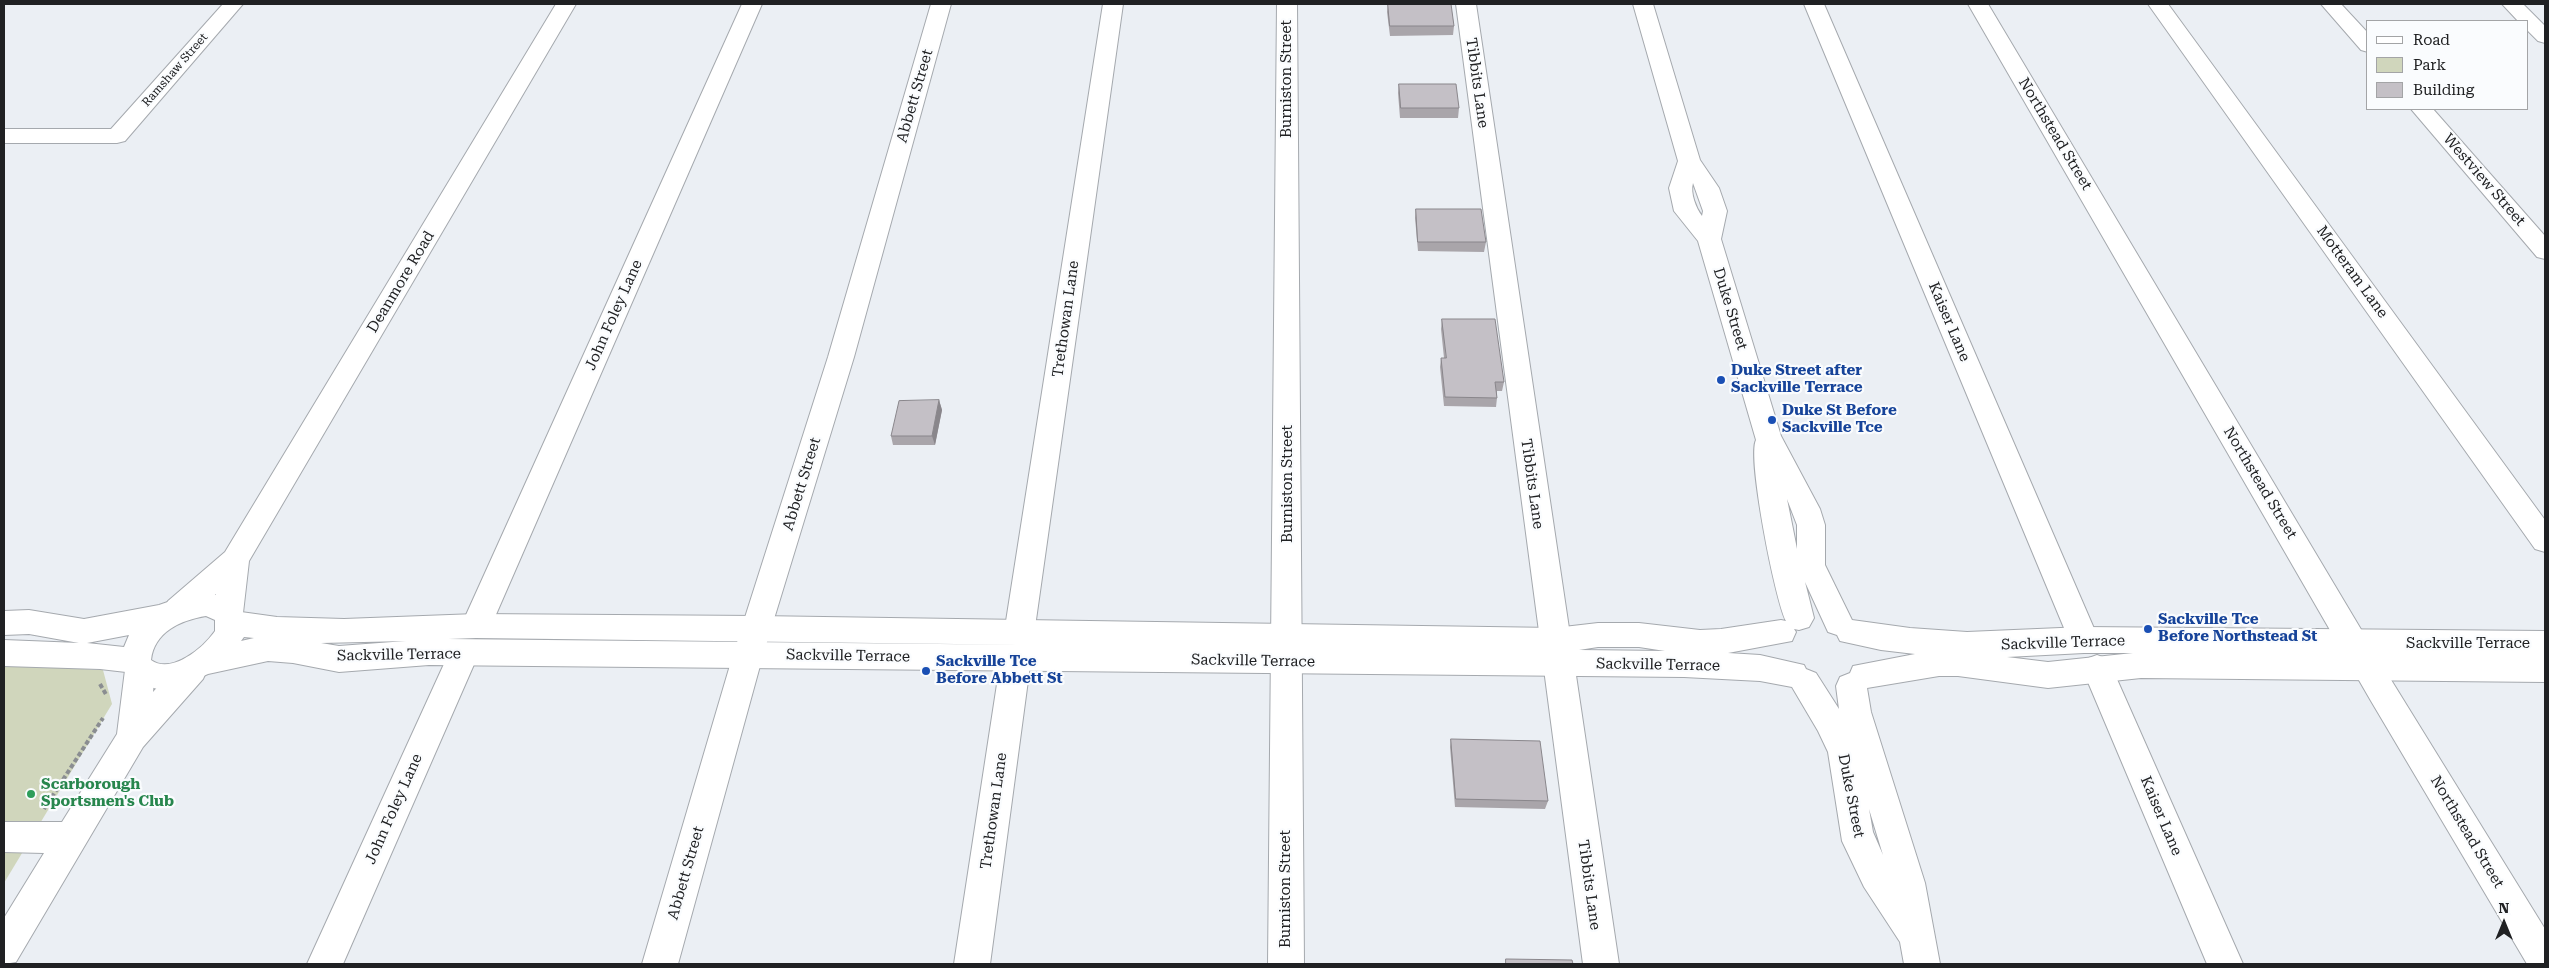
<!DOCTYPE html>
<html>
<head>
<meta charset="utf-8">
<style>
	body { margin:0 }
	#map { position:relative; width:2549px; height:968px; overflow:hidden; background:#ebeff4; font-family:"Roboto Serif",serif }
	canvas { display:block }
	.frame { position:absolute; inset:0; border:5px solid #202123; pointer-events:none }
	.legend { position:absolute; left:2366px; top:20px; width:162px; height:90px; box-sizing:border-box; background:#fafcfe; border:1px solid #a3a4a6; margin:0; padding:6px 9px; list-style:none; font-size:15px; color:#202123 }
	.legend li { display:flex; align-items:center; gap:10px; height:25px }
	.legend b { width:25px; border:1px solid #a3a4a6 }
	.north { position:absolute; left:2479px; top:898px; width:50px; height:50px; -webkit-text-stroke:4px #fafcfe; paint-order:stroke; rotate:0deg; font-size:14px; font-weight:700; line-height:20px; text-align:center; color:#202123 }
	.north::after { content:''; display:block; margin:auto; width:18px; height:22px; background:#202123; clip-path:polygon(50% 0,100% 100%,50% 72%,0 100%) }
</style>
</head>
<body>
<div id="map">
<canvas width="2549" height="968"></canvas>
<div class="frame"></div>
<ul class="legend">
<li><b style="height:6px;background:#fff"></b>Road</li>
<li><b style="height:14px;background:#d0d6bc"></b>Park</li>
<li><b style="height:14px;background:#c4c0c6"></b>Building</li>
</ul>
<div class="north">N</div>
</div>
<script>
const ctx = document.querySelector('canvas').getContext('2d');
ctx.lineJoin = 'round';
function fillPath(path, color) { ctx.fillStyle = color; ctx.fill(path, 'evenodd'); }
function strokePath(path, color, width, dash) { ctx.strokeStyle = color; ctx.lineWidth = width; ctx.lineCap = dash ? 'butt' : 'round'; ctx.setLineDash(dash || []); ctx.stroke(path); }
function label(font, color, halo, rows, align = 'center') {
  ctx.font = font + ' "Roboto Serif",serif'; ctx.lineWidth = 4.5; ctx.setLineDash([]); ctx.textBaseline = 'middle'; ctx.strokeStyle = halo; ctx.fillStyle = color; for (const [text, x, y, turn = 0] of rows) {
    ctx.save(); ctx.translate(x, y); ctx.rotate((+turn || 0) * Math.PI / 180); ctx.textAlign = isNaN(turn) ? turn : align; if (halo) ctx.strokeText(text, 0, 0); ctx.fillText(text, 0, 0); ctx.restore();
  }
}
fillPath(new Path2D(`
	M 4,665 L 103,670 L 112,704 L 4,883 Z`), '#d0d6bc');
const minor = new Path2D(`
	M 223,4 L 243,4 L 125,141 L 117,143 L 4,143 L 4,129 L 111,129 Z
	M 556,4 L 576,4 L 249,561 L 243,613 L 238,622 L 228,625 L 218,622 L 213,613 L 216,594 C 201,607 188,626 168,619 L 163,610 L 168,601 L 225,552 Z
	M 742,4 L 762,4 L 491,626 L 487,635 L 476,638 L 465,635 L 461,626 Z
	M 931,4 L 951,4 L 854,357 L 763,655 L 678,964 L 642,964 L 733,655 L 828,357 Z
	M 1103,4 L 1123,4 L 1034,634 L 1030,643 L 1019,646 L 1027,649 L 1031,658 L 990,964 L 954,964 L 1001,658 L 1005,649 L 1016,645 L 1008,643 L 1004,634 Z
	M 1277,4 L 1297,4 L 1304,964 L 1268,964 Z
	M 1456,4 L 1476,4 L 1619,964 L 1583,964 Z
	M 1804,4 L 1824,4 L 2099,640 L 2095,649 L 2084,653 L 2073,649 L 2069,640 Z
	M 1968,4 L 1988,4 L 2393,683 L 2545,929 L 2545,964 L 2527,964 L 2371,701 Z
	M 2148,4 L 2168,4 L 2545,520 L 2545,552 L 2535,549 Z
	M 2321,4 L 2341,4 L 2368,33 L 2368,52 L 2361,50 Z
	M 2502,4 L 2523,4 L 2545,26 L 2545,43 L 2538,41 L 2528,31 L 2528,21 L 2518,21 Z
	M 2411,109 L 2433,109 L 2545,236 L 2545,259 L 2537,257 Z
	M 464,640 L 475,644 L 479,653 L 343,964 L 307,964 L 449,653 L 453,644 Z
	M 2097,655 L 2108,659 L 2112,668 L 2243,964 L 2207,964 L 2082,668 L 2086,659 Z
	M 140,657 L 151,661 L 155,670 L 153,692 L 181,661 L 192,657 L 203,661 L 207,670 L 203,679 L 143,747 L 16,962 L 4,964 L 4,918 L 44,853 L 4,852 L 4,822 L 62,822 L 117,734 L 125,670 L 129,661 Z`);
const major = new Path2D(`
	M 1633,4 L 1653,4 L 1700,160 L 1719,188 L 1727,211 L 1721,239 L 1781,436 L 1820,509 L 1825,525 L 1825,565 L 1852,620 L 1910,628 L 1967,632 L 2084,627 L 2545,631 L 2545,682 L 2141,678 L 2048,688 L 1958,676 L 1939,676 L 1867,688 L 1871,712 L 1925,883 L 1940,964 L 1904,964 L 1900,942 L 1864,887 L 1842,841 L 1828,752 L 1818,731 L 1792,687 L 1760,681 L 1684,677 L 429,665 L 339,672 L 293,663 L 268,661 L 208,674 L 176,688 L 161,690 L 136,683 L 126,672 L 100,669 L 4,666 L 4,640 L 79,643 L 29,634 L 4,635 L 4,611 L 29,610 L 84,619 L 159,605 L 185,596 L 208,592 L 236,603 L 241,612 L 277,617 L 344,619 L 476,614 L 757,616 L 1555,628 L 1598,623 L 1639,623 L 1700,630 L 1721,629 L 1781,620 L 1786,621 C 1775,600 1747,457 1756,440 L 1698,241 L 1674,211 L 1669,188 L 1678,161 ZM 1693,183 L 1703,211 L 1702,216 C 1696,208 1690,193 1693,183 ZM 1787,499 L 1797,525 L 1797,549 ZM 1805,582 L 1828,632 L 1837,635 L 1840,641 L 1881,650 L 1915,654 L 1853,666 L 1850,673 L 1840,677 L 1836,686 L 1839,709 L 1816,673 L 1806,669 L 1804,665 L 1760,655 L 1728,653 L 1792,641 L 1796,632 L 1794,629 L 1799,630 L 1809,627 L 1814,618 ZM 206,616 L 215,620 L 215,631 C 204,647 172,675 151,660 C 154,632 181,620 206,616 ZM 129,635 L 124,647 L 87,643 ZM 244,637 L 254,638 L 241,641 ZM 476,638 L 1036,645 L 448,639 ZM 406,641 L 339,646 L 321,643 ZM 1598,647 L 1639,647 L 1665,651 L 1579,650 ZM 2084,653 L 2133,653 L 2048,662 L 2007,657 ZM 1869,809 L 1883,855 L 1873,832 Z`);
strokePath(minor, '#a5a9ae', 2);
strokePath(major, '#a5a9ae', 2);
strokePath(new Path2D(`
	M 100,684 L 107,696
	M 44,809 L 103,718`), '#8a8d91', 4, [4.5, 2.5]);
fillPath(minor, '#fff');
fillPath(major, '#fff');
fillPath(new Path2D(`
	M 1388,4 L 1454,26 L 1453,35 L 1390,36 L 1387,12 Z
	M 1399,84 L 1459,108 L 1458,118 L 1400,118 L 1398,93 Z
	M 1416,209 L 1486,242 L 1484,252 L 1418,251 L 1415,218 Z
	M 1442,319 L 1504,382 L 1502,391 L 1497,391 L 1497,398 L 1496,407 L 1444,406 L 1440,367 L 1441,358 L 1444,358 L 1441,329 Z
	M 939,400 L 942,410 L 935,445 L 893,445 L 891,436 Z
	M 1451,739 L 1548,801 L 1545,809 L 1455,807 L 1450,747 Z`), '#a9a5aa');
fillPath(new Path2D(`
	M 939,400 L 942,410 L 935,445 L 932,436 Z`), '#89868b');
const building = new Path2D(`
	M 1388,4 L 1451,4 L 1454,26 L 1390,26 Z
	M 1399,84 L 1456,84 L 1459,108 L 1401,108 Z
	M 1416,209 L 1481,209 L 1486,242 L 1418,242 Z
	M 1442,319 L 1495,319 L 1504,382 L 1495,382 L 1497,398 L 1445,397 L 1441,358 L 1446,358 Z
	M 939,400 L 932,436 L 891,436 L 899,401 Z
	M 1451,739 L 1540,741 L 1548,801 L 1456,799 Z
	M 1506,959 L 1572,960 L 1573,964 L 1506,964 Z`);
fillPath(building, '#c4c0c6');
strokePath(building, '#89868b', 1);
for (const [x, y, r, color] of [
	[1721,380,5,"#1a4fb4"],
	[1772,420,5,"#1a4fb4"],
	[2148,629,5,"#1a4fb4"],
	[926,671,5,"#1a4fb4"],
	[31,794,5,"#2e9e5b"]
]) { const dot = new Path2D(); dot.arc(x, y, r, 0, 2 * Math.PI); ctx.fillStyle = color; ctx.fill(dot); strokePath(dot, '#fafcfe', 2); }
label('12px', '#202123', '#fafcfe', [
	["Ramshaw Street",175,70,-49]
]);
label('15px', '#202123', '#fafcfe', [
	["Burniston Street",1287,79,-90],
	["Tibbits Lane",1477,83,82],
	["Abbett Street",915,96,-74],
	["Northstead Street",2055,134,59],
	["Westview Street",2484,180,49],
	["Motteram Lane",2352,272,54],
	["Deanmore Road",401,282,-59],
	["Duke Street",1730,309,73],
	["John Foley Lane",614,315,-66],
	["Trethowan Lane",1066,319,-82],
	["Kaiser Lane",1949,322,67],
	["Northstead Street",2260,483,59],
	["Abbett Street",802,484,-73],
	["Burniston Street",1288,484,-90],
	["Tibbits Lane",1532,484,82],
	["Sackville Terrace",2063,643,-2],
	["Sackville Terrace",2468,644],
	["Sackville Terrace",399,655,-1],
	["Sackville Terrace",848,656,1],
	["Sackville Terrace",1253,661,1],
	["Sackville Terrace",1658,665,1],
	["Duke Street",1851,796,79],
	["John Foley Lane",394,809,-66],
	["Trethowan Lane",994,811,-82],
	["Kaiser Lane",2161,816,67],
	["Northstead Street",2467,832,59],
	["Abbett Street",686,873,-74],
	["Tibbits Lane",1589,885,82],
	["Burniston Street",1286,889,-90]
]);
label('bold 15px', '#164399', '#fafcfe', [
	["Duke Street after",1731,371],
	["Sackville Terrace",1731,388],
	["Duke St Before",1782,411],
	["Sackville Tce",1782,428],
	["Sackville Tce",2158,620],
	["Before Northstead St",2158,637],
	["Sackville Tce",936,662],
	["Before Abbett St",936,679]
], 'left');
label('bold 15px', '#27864d', '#fafcfe', [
	["Scarborough",41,785],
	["Sportsmen's Club",41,802]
], 'left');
</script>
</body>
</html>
